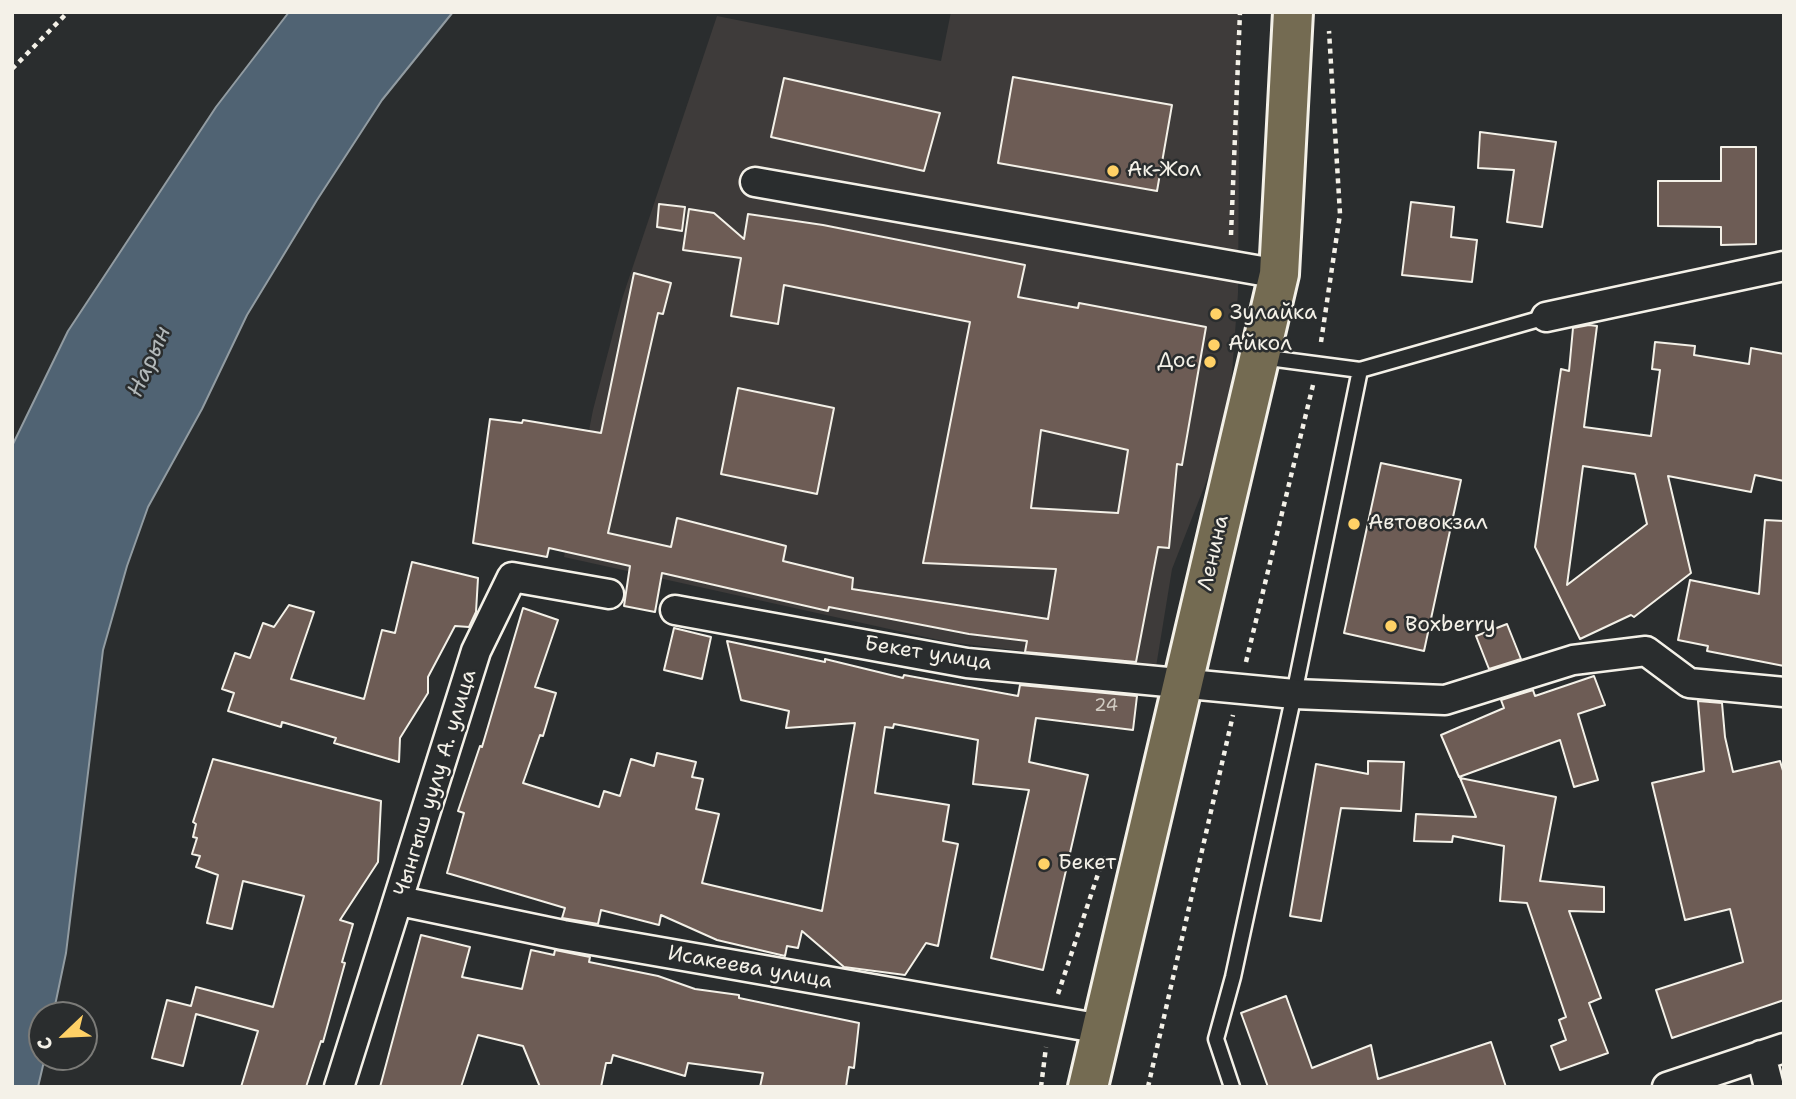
<!DOCTYPE html>
<html>
<head>
<meta charset="utf-8">
<style>
	body { margin:0 }
	#map { position:relative; width:1796px; height:1099px; overflow:hidden; background:#2a2d2e; font-family:"Shantell Sans",sans-serif }
	canvas { display:block }
	.frame { position:absolute; inset:0; border:14px solid #f4f1e8; pointer-events:none }
	.north { position:absolute; left:28px; top:1001px; width:70px; height:70px; box-sizing:border-box; background:#2a2d2e; border:2px solid #7b7b78; border-radius:50%; rotate:247deg; font-size:19px; font-weight:700; line-height:28px; text-align:center; color:#f4f1e8 }
	.north::after { content:''; display:block; margin:auto; width:24px; height:32px; background:#ffd166; clip-path:polygon(50% 0,100% 100%,50% 72%,0 100%) }
</style>
</head>
<body>
<div id="map">
<canvas width="1796" height="1099"></canvas>
<div class="frame"></div>
<div class="north">С</div>
</div>
<script>
const ctx = document.querySelector('canvas').getContext('2d');
ctx.lineJoin = 'round';
function fillPath(path, color) { ctx.fillStyle = color; ctx.fill(path, 'evenodd'); }
function strokePath(path, color, width, dash) { ctx.strokeStyle = color; ctx.lineWidth = width; ctx.lineCap = dash ? 'butt' : 'round'; ctx.setLineDash(dash || []); ctx.stroke(path); }
function label(font, color, halo, rows, align = 'center') {
  ctx.font = font + ' "Shantell Sans",sans-serif'; ctx.lineWidth = 5; ctx.setLineDash([]); ctx.textBaseline = 'middle'; ctx.strokeStyle = halo; ctx.fillStyle = color; for (const [text, x, y, turn = 0] of rows) {
    ctx.save(); ctx.translate(x, y); ctx.rotate((+turn || 0) * Math.PI / 180); ctx.textAlign = isNaN(turn) ? turn : align; if (halo) ctx.strokeText(text, 0, 0); ctx.fillText(text, 0, 0); ctx.restore();
  }
}
fillPath(new Path2D(`
	M 951,12 L 1240,12 L 1238,293 L 1228,426 L 1172,569 L 1156,667 L 948,642 L 564,557 L 593,410 L 622,299 L 717,16 L 941,61 Z`), '#3e3b3a');
const water = new Path2D(`
	M 289,12 L 453,12 L 382,100 L 317,200 L 247,315 L 202,409 L 148,507 L 127,566 L 103,650 L 66,953 L 53,1015 L 42,1015 L 42,1057 L 45,1057 L 38,1087 L 12,1087 L 12,446 L 68,331 L 216,107 Z`);
fillPath(water, '#506373');
strokePath(water, '#929ca2', 2);
const building = new Path2D(`
	M 1013,77 L 1172,105 L 1157,191 L 998,163 Z
	M 784,78 L 940,113 L 924,171 L 771,137 Z
	M 1480,132 L 1556,142 L 1542,227 L 1507,222 L 1514,170 L 1478,168 Z
	M 1721,147 L 1756,147 L 1756,244 L 1721,245 L 1721,227 L 1658,226 L 1658,181 L 1721,181 Z
	M 1411,202 L 1454,207 L 1451,237 L 1477,240 L 1472,282 L 1402,275 Z
	M 659,204 L 685,207 L 682,231 L 657,227 Z
	M 689,209 L 714,213 L 744,239 L 748,214 L 823,225 L 1025,265 L 1018,297 L 1078,308 L 1079,303 L 1206,327 L 1182,465 L 1177,464 L 1169,548 L 1158,547 L 1136,662 L 1025,652 L 1027,641 L 969,634 L 829,607 L 828,611 L 662,573 L 655,612 L 624,606 L 630,566 L 549,548 L 547,557 L 473,543 L 490,419 L 522,423 L 523,420 L 601,433 L 634,273 L 671,283 L 663,314 L 658,313 L 608,533 L 671,547 L 677,518 L 786,546 L 783,561 L 853,578 L 852,589 L 1048,619 L 1056,569 L 923,563 L 970,322 L 784,285 L 778,324 L 731,316 L 741,258 L 683,250 ZM 1041,430 L 1128,450 L 1118,513 L 1031,508 Z
	M 1589,325 L 1597,326 L 1584,427 L 1651,436 L 1660,370 L 1652,369 L 1655,342 L 1695,346 L 1694,355 L 1749,364 L 1751,348 L 1784,354 L 1784,481 L 1755,475 L 1751,492 L 1668,476 L 1691,573 L 1634,617 L 1631,615 L 1580,639 L 1535,547 L 1561,369 L 1569,371 L 1573,328 ZM 1583,466 L 1635,474 L 1647,524 L 1567,585 Z
	M 738,388 L 834,408 L 817,494 L 721,474 Z
	M 1381,463 L 1461,480 L 1424,651 L 1344,633 Z
	M 1765,520 L 1784,521 L 1784,666 L 1707,651 L 1708,646 L 1678,640 L 1690,580 L 1759,594 Z
	M 412,562 L 478,578 L 476,612 L 469,627 L 455,626 L 428,677 L 428,693 L 400,738 L 399,762 L 334,743 L 336,738 L 282,722 L 281,727 L 228,711 L 234,693 L 222,689 L 235,653 L 250,658 L 263,623 L 274,627 L 289,605 L 314,612 L 291,679 L 364,699 L 382,630 L 395,633 Z
	M 523,608 L 558,620 L 535,687 L 556,693 L 543,736 L 540,735 L 523,783 L 599,807 L 604,791 L 620,796 L 631,759 L 654,766 L 657,753 L 696,762 L 692,777 L 703,779 L 696,809 L 719,814 L 702,883 L 822,911 L 855,723 L 786,728 L 789,711 L 741,700 L 727,641 L 825,662 L 825,659 L 903,678 L 904,675 L 1018,696 L 1020,685 L 1137,696 L 1133,730 L 1036,718 L 1029,762 L 1088,775 L 1043,970 L 991,958 L 1029,790 L 973,784 L 978,740 L 894,724 L 893,728 L 885,727 L 875,793 L 949,805 L 943,841 L 958,844 L 938,946 L 926,943 L 905,975 L 844,967 L 802,931 L 798,948 L 787,946 L 785,956 L 717,940 L 661,915 L 659,925 L 601,910 L 598,924 L 562,918 L 565,908 L 447,873 L 464,813 L 458,811 L 480,746 L 482,747 Z
	M 1507,624 L 1521,659 L 1489,669 L 1476,636 Z
	M 674,628 L 711,637 L 702,679 L 664,670 Z
	M 1594,676 L 1605,705 L 1578,714 L 1598,780 L 1574,787 L 1560,740 L 1459,777 L 1441,735 L 1504,708 L 1501,700 L 1533,690 L 1535,696 Z
	M 1698,701 L 1722,703 L 1725,737 L 1733,772 L 1780,761 L 1784,774 L 1784,1000 L 1672,1038 L 1656,990 L 1743,962 L 1730,909 L 1685,920 L 1652,783 L 1704,771 Z
	M 213,759 L 381,801 L 378,862 L 340,920 L 353,924 L 342,962 L 345,963 L 323,1042 L 321,1041 L 306,1087 L 241,1087 L 258,1031 L 196,1014 L 183,1066 L 152,1058 L 167,1000 L 191,1006 L 196,987 L 273,1007 L 304,896 L 243,881 L 232,929 L 207,923 L 218,875 L 196,867 L 200,856 L 192,854 L 197,838 L 193,837 L 196,824 L 193,822 Z
	M 1368,761 L 1404,762 L 1401,811 L 1341,808 L 1321,921 L 1290,916 L 1316,764 L 1368,774 Z
	M 1460,778 L 1556,797 L 1540,881 L 1604,887 L 1604,912 L 1569,911 L 1601,998 L 1589,1003 L 1608,1053 L 1560,1070 L 1551,1046 L 1566,1040 L 1559,1020 L 1566,1017 L 1527,903 L 1500,901 L 1504,846 L 1453,836 L 1452,842 L 1414,841 L 1416,814 L 1476,817 Z
	M 421,935 L 470,947 L 462,977 L 522,989 L 531,950 L 554,955 L 555,950 L 590,957 L 589,962 L 658,976 L 695,989 L 739,995 L 739,998 L 859,1023 L 854,1068 L 849,1067 L 846,1087 L 760,1087 L 763,1073 L 688,1063 L 685,1076 L 613,1055 L 611,1063 L 606,1063 L 601,1087 L 540,1087 L 523,1046 L 478,1035 L 461,1087 L 380,1087 Z
	M 1286,996 L 1312,1068 L 1371,1045 L 1378,1079 L 1491,1042 L 1506,1087 L 1268,1087 L 1241,1013 Z`);
fillPath(building, '#6d5c55');
strokePath(building, '#f4f1e8', 2);
const lane = new Path2D(`
	M 1261,357 L 1360,370 L 1546,317
	M 1232,1087 L 1216,1039 L 1233,977 L 1294,694 L 1360,370`);
const street = new Path2D(`
	M 755,182 L 1279,274
	M 1546,317 L 1784,266
	M 675,610 L 967,663 L 1294,694 L 1445,700 L 1573,660 L 1646,651 L 1689,683 L 1784,692
	M 400,901 L 563,935 L 1102,1029
	M 1761,1055 L 1769,1087
	M 339,1087 L 476,651 L 512,577 L 609,594
	M 1667,1087 L 1784,1048`);
const primary = new Path2D(`
	M 1088,1087 L 1279,274 L 1293,12`);
strokePath(lane, '#f4f1e8', 19);
strokePath(street, '#f4f1e8', 33);
strokePath(primary, '#f4f1e8', 44);
strokePath(new Path2D(`
	M 12,69 L 68,12
	M 1231,235 L 1240,12
	M 1321,342 L 1340,214 L 1329,31
	M 1246,662 L 1313,385
	M 1058,994 L 1105,853
	M 1041,1087 L 1046,1047
	M 1148,1087 L 1233,715`), '#f4f1e8', 4.5, [5, 5]);
strokePath(lane, '#2a2d2e', 14);
strokePath(street, '#2a2d2e', 28);
strokePath(primary, '#746b52', 38);
for (const [x, y, r, color] of [
	[1113,171,7,"#ffd166"],
	[1216,314,7,"#ffd166"],
	[1214,345,7,"#ffd166"],
	[1210,362,7,"#ffd166"],
	[1354,524,7,"#ffd166"],
	[1391,626,7,"#ffd166"],
	[1044,864,7,"#ffd166"]
]) { const dot = new Path2D(); dot.arc(x, y, r, 0, 2 * Math.PI); ctx.fillStyle = color; ctx.fill(dot); strokePath(dot, '#2a2d2e', 2.5); }
label('18px', '#d2ccc3', null, [
	["24",1106,706]
]);
label('21px', '#f4f1e8', '#2a2d2e', [
	["Ак-Жол",1127,171],
	["Зулайка",1230,314],
	["Айкол",1228,345],
	["Дос",1196,362,"right"],
	["Автовокзал",1368,524],
	["Boxberry",1405,626],
	["Бекет",1058,864]
], 'left');
label('21px', '#f4f1e8', '#2a2d2e', [
	["Ленина",1214,553,-77],
	["Бекет улица",928,654,9],
	["Чынгыш уулу А. улица",436,783,-73],
	["Исакеева улица",750,968,10]
]);
label('italic 23px', '#b2b8b9', '#2a2d2e', [
	["Нарын",150,362,-66]
]);
</script>
</body>
</html>
